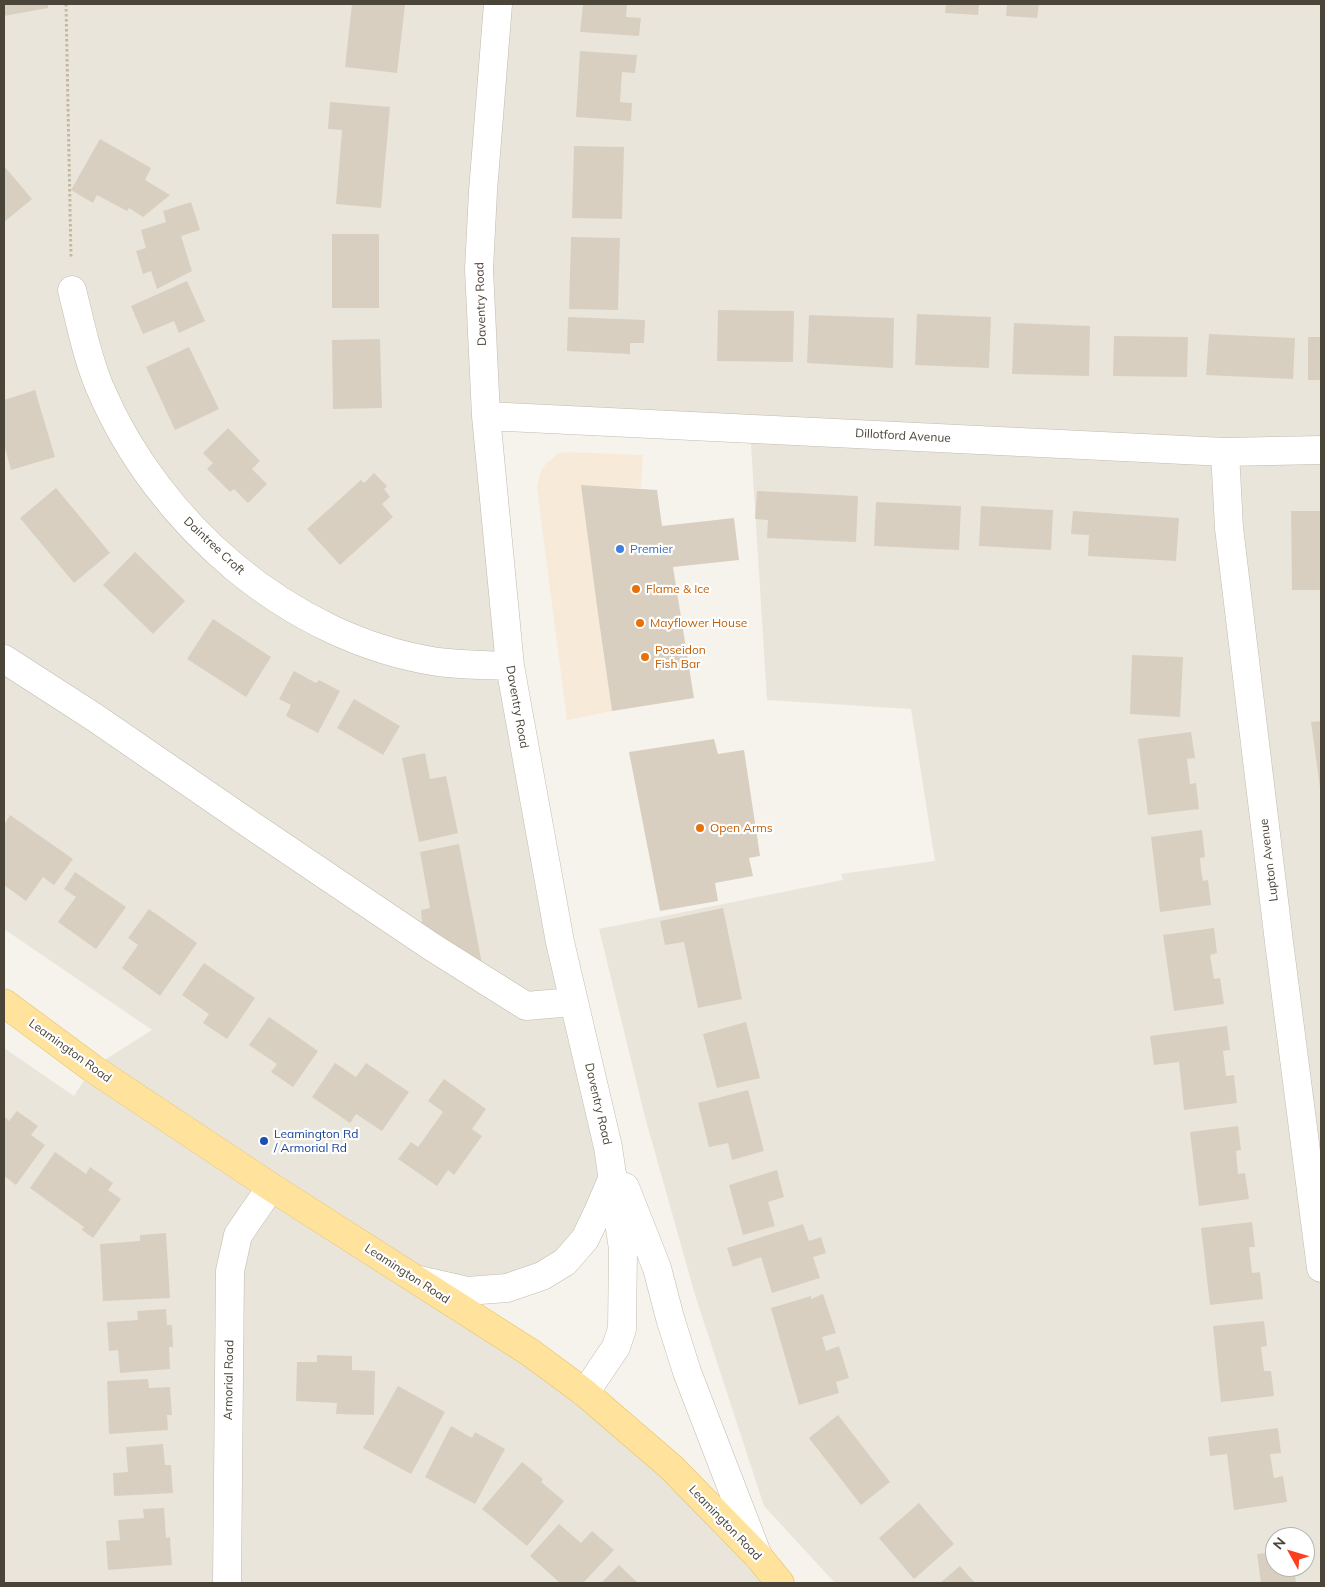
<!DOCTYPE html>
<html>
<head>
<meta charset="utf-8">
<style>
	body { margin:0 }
	#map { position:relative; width:1325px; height:1587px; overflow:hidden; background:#f6f3ec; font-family:Mulish,sans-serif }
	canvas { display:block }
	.frame { position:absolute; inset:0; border:5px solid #4b4439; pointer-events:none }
	.north { position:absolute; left:1265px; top:1527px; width:50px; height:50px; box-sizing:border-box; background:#fff; border:1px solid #b7b4b0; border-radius:50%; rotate:309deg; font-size:14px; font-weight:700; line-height:20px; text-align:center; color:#4b4439 }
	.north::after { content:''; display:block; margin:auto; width:18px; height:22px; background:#fc3f1d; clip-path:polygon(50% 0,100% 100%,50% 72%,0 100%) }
</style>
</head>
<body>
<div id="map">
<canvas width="1325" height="1587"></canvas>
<div class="frame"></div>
<div class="north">N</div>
</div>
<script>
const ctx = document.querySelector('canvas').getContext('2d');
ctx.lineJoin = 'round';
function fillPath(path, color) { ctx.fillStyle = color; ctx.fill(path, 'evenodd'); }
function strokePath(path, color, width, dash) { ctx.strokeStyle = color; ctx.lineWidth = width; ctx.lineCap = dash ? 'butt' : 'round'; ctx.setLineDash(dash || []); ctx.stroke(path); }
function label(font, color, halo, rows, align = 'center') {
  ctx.font = font + ' Mulish,sans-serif'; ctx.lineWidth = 4.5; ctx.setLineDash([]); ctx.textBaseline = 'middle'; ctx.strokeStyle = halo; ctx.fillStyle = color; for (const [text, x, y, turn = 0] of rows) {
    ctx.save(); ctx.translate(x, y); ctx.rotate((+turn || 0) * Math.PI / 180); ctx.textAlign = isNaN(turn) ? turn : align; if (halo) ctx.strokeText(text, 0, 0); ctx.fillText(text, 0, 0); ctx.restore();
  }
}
fillPath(new Path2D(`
	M 4,4 L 1321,4 L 1321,1583 L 835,1583 L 764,1506 L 695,1295 L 645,1117 L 599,929 L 843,880 L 841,874 L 935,861 L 911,709 L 767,700 L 750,429 L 486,416 L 510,666 L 613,1176 L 542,1276 L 415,1279 L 531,1353 L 780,1583 L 4,1583 L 4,1048 L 74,1096 L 92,1068 L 152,1030 L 4,929 ZM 1275,1537 L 1305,1537 L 1305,1567 L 1275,1567 Z`), '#eae5da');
fillPath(new Path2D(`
	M 564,452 L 643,455 L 641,488 L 582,485 L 598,614 L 612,711 L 567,720 L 537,488 L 540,473 L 544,466 L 557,454 Z`), '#f7ead8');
fillPath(new Path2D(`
	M 4,4 L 48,4 L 48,8 L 4,16 Z
	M 352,4 L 405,5 L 397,73 L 345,67 Z
	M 583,4 L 627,4 L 626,17 L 641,18 L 639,36 L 580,32 Z
	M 946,4 L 979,4 L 978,15 L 945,13 Z
	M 1007,4 L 1039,4 L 1037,18 L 1006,16 Z
	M 580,51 L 637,55 L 635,73 L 622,72 L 620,102 L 632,103 L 631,121 L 576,117 Z
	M 330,102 L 390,107 L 381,208 L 336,204 L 342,130 L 328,129 Z
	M 100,139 L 151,168 L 145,180 L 170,195 L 143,217 L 129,208 L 127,211 L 97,195 L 93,203 L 71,190 Z
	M 574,146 L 624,147 L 622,219 L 572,218 Z
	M 4,166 L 32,199 L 4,222 Z
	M 191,202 L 200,230 L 181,236 L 192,271 L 157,289 L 151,271 L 143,274 L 136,251 L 146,248 L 141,230 L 166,222 L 163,211 Z
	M 332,234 L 379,234 L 379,308 L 332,308 Z
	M 571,237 L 620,238 L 618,310 L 569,309 Z
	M 187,281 L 205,321 L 179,333 L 174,321 L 143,334 L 131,306 Z
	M 718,310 L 794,311 L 793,362 L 717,361 Z
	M 917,314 L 991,317 L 989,368 L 915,365 Z
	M 809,315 L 894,318 L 893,368 L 807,363 Z
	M 568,317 L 645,320 L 644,343 L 630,343 L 630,354 L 567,351 Z
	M 1014,323 L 1090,326 L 1089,376 L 1012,374 Z
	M 1209,334 L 1295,338 L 1293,379 L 1206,375 Z
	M 1114,336 L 1188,337 L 1187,377 L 1113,376 Z
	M 1308,337 L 1321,337 L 1321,380 L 1308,380 Z
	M 380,339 L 382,408 L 333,409 L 332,340 Z
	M 189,347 L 219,409 L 175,430 L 146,367 Z
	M 35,390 L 55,457 L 11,470 L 4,444 L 4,400 Z
	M 228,428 L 260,461 L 252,469 L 267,484 L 248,503 L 234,489 L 230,492 L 207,469 L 213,463 L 203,453 Z
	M 374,473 L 387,486 L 384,489 L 390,497 L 382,504 L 393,517 L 340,565 L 307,529 L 361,480 L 364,483 Z
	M 581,485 L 657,490 L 662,526 L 734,518 L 739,560 L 673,567 L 694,698 L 612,711 L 598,614 Z
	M 56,488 L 110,553 L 74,583 L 20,518 Z
	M 757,491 L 858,496 L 856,542 L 767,538 L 768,520 L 755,519 Z
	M 876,502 L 961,506 L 959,550 L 874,546 Z
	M 981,506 L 1053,510 L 1051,550 L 979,546 Z
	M 1073,511 L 1179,518 L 1176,561 L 1088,556 L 1089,535 L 1071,534 Z
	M 1291,511 L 1321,511 L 1321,590 L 1292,590 Z
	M 135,552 L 185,601 L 153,634 L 103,585 Z
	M 213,619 L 271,657 L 246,697 L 187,659 Z
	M 1132,655 L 1183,657 L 1180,717 L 1130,714 Z
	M 294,671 L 316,683 L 319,680 L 340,691 L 318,733 L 286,716 L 291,705 L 279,699 Z
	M 354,699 L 400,726 L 383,755 L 337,728 Z
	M 1321,721 L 1321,788 L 1320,788 L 1311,722 Z
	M 1191,732 L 1195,758 L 1187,759 L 1190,784 L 1196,783 L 1199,809 L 1148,815 L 1138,739 Z
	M 714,739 L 718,754 L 744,750 L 760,856 L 749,858 L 753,876 L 715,883 L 718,901 L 660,911 L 629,752 Z
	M 425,753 L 430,779 L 446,776 L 458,833 L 419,842 L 402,758 Z
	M 10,815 L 73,859 L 54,885 L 43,877 L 26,901 L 4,885 L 4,825 Z
	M 1202,830 L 1205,857 L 1200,858 L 1201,870 L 1203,881 L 1208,880 L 1211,905 L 1160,912 L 1151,837 Z
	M 459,844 L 482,964 L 422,923 L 421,910 L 430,908 L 420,852 Z
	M 75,872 L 126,907 L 96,949 L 58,922 L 76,897 L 64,889 Z
	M 723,908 L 742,999 L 698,1008 L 684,942 L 665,945 L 660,921 Z
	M 149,909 L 197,943 L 160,996 L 122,968 L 138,945 L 128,938 Z
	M 1214,928 L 1217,953 L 1210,955 L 1214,979 L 1220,978 L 1224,1004 L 1174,1011 L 1163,935 Z
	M 204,963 L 255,998 L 227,1039 L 203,1023 L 209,1014 L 182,995 Z
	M 269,1017 L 318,1051 L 293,1087 L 271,1072 L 277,1064 L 249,1045 Z
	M 746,1022 L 760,1078 L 717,1088 L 703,1034 Z
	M 1227,1026 L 1230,1050 L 1223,1051 L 1226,1076 L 1234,1075 L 1237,1103 L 1184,1110 L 1179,1062 L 1154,1065 L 1150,1036 Z
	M 335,1063 L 356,1077 L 366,1063 L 409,1092 L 382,1131 L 356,1114 L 350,1123 L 312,1097 Z
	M 444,1079 L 486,1109 L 472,1129 L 482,1136 L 454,1175 L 448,1170 L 437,1186 L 398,1159 L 411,1142 L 418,1147 L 443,1112 L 428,1101 Z
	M 748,1090 L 764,1151 L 732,1160 L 728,1143 L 709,1147 L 698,1103 Z
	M 17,1111 L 38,1126 L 31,1135 L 45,1145 L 16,1185 L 4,1176 L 4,1116 L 9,1121 Z
	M 1238,1126 L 1241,1150 L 1236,1151 L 1238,1174 L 1245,1173 L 1249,1199 L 1199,1206 L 1190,1132 Z
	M 55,1152 L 86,1174 L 90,1167 L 113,1183 L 108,1190 L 121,1199 L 93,1238 L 82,1230 L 84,1227 L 30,1188 Z
	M 777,1170 L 784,1197 L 768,1202 L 775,1226 L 743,1235 L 729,1185 Z
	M 1252,1222 L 1255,1247 L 1249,1247 L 1252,1273 L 1260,1272 L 1263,1299 L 1210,1305 L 1201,1228 Z
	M 803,1224 L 809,1241 L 821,1237 L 826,1253 L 813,1257 L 820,1278 L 772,1293 L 761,1257 L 733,1267 L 727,1248 Z
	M 166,1233 L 170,1298 L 103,1301 L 100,1244 L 140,1241 L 140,1235 Z
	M 823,1294 L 836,1333 L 822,1337 L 826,1351 L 839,1346 L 849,1378 L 836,1382 L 839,1393 L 799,1405 L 771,1308 L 811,1296 L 811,1299 Z
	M 166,1309 L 167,1325 L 172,1325 L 173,1347 L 169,1347 L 170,1369 L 120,1373 L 118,1350 L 109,1351 L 107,1322 L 138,1320 L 137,1311 Z
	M 1264,1321 L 1267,1346 L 1261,1347 L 1264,1371 L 1271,1371 L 1274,1396 L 1221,1402 L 1213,1326 Z
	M 317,1355 L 352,1356 L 352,1370 L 375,1371 L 374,1415 L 336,1414 L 337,1403 L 296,1401 L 297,1362 L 317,1362 Z
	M 148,1379 L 149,1388 L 170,1387 L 172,1415 L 167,1415 L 168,1430 L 109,1434 L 107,1381 Z
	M 398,1386 L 445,1412 L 411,1474 L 363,1448 Z
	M 838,1415 L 890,1482 L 861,1505 L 809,1438 Z
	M 451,1426 L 472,1438 L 475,1432 L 505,1449 L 475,1504 L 425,1477 Z
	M 1278,1428 L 1281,1453 L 1270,1454 L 1274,1478 L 1283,1476 L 1287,1502 L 1234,1510 L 1227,1454 L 1210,1456 L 1208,1437 Z
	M 163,1444 L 165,1465 L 171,1465 L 173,1493 L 114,1496 L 113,1473 L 128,1472 L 126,1447 Z
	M 522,1462 L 543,1479 L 541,1482 L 564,1501 L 527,1546 L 482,1509 Z
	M 919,1503 L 954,1544 L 914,1579 L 879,1538 Z
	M 164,1508 L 166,1538 L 170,1537 L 172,1565 L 108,1570 L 106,1541 L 120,1540 L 118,1520 L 144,1518 L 143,1509 Z
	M 559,1524 L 581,1543 L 592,1531 L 614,1550 L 583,1583 L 560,1583 L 530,1556 Z
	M 1275,1552 L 1275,1567 L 1294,1567 L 1296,1583 L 1261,1583 L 1257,1554 Z
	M 619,1565 L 638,1583 L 601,1583 Z
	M 960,1566 L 975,1583 L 940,1583 Z`), '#d8cfc1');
const minor = new Path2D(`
	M 498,4 L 483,191 L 479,269 L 486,416 L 510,666 L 560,942 L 608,1147 L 623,1249 L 622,1329 L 616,1347 L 585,1393
	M 72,290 C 80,321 87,358 100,388 C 158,524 289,639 438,662 C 462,665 486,665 510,666
	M 486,416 L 1225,452 L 1321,450
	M 1225,452 L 1229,528 L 1279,942 L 1321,1268
	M 4,659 L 94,717 L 254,827 L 432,947 L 526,1006 L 573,1002
	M 625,1187 L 657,1268 L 670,1318 L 687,1372 L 758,1556
	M 419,1280 L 467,1291 L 507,1288 L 542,1276 L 565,1262 L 585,1239 L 598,1212 L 613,1177
	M 227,1583 L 230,1271 L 238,1235 L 271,1187`);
const major = new Path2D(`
	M 4,1003 L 92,1068 L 271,1187 L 531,1353 L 585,1393 L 671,1467 L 758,1556 L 780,1583`);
strokePath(minor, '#c2bbae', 29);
strokePath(major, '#e6c16a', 29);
strokePath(new Path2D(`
	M 66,4 L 71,259`), '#c4b79f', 3, [2.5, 2.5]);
strokePath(minor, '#fff', 28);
strokePath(major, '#ffe39c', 28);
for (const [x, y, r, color] of [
	[620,549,5,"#3f7fe0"],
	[636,589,5,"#e8710a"],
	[640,623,5,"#e8710a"],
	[645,657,5,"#e8710a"],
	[700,828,5,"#e8710a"],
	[264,1141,5,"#1a4fb4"]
]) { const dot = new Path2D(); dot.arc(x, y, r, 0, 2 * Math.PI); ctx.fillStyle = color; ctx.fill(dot); strokePath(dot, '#fff', 2); }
label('12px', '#4b4439', '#fff', [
	["Daventry Road",481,304,-92],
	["Dillotford Avenue",903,436,3],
	["Daintree Croft",214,546,43],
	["Daventry Road",517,707,80],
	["Lupton Avenue",1269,860,-97],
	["Leamington Road",70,1051,36],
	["Daventry Road",598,1104,77],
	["Leamington Road",407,1274,33],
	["Armorial Road",229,1380,-89],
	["Leamington Road",725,1523,46]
]);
label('12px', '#366cbe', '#fff', [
	["Premier",630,549]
], 'left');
label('12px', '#c56008', '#fff', [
	["Flame & Ice",646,589],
	["Mayflower House",650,623],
	["Poseidon",655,650],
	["Fish Bar",655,664],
	["Open Arms",710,828]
], 'left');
label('12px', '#164399', '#fff', [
	["Leamington Rd",274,1134],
	["/ Armorial Rd",274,1148]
], 'left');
</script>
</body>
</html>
